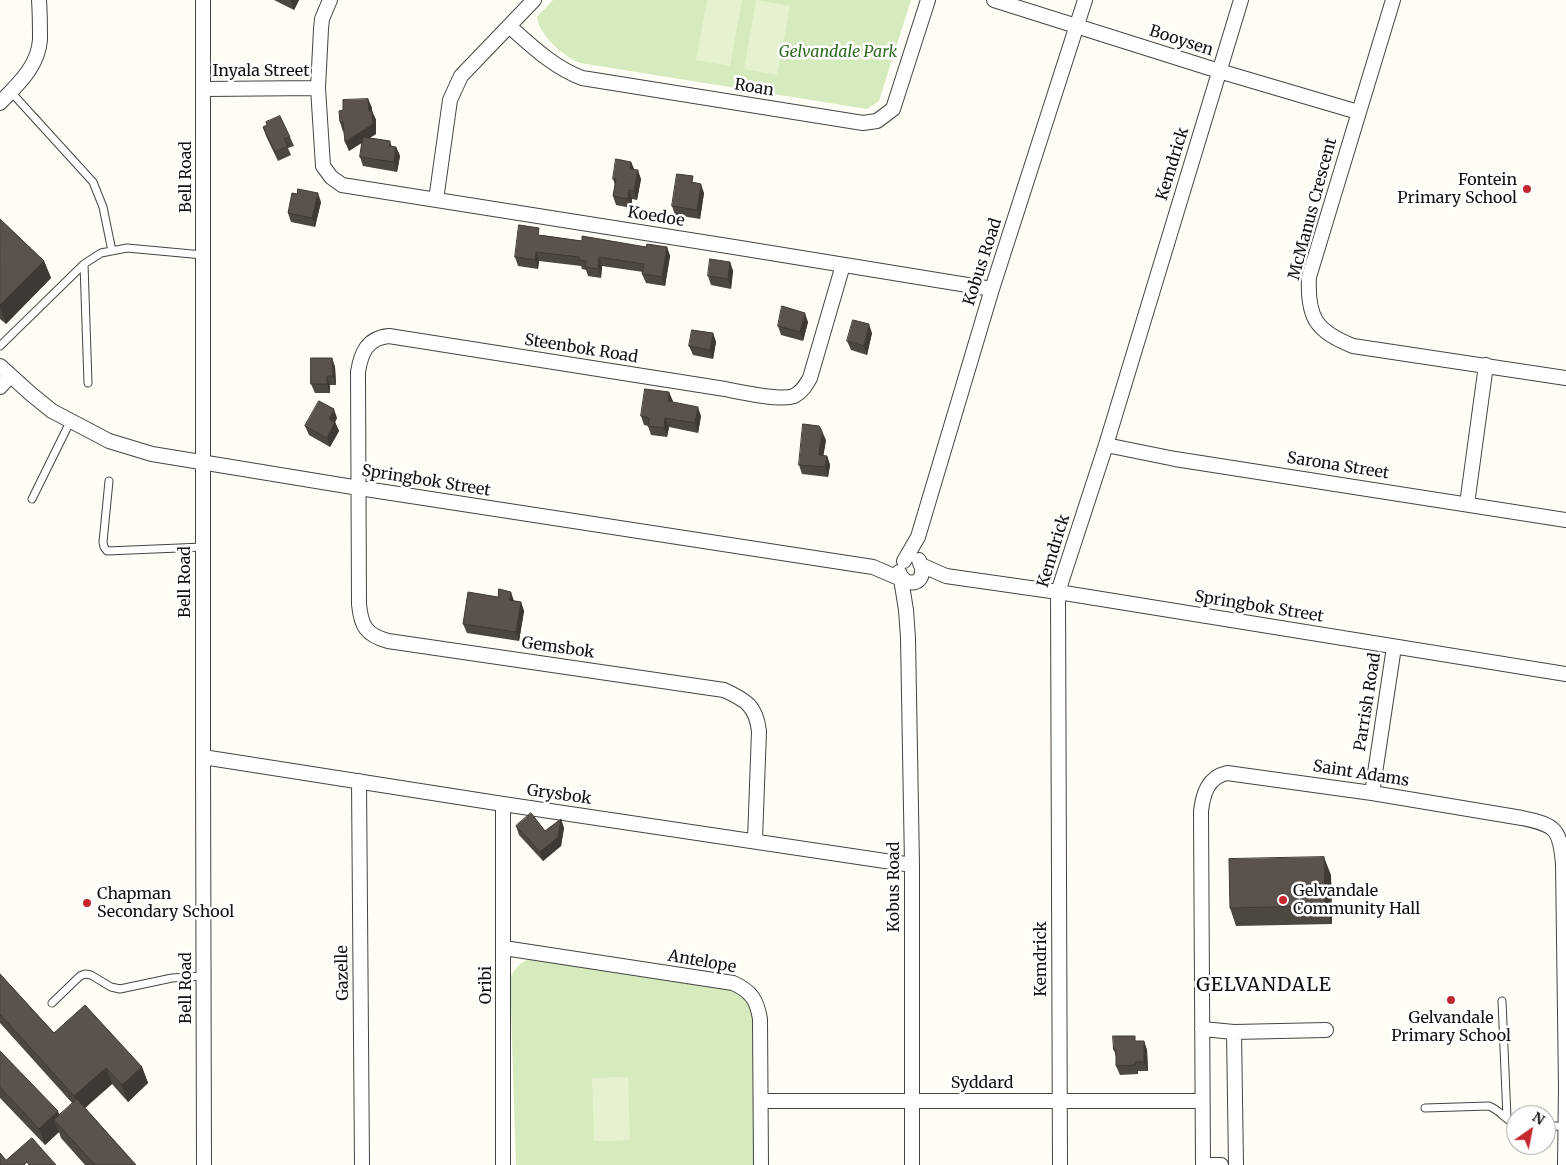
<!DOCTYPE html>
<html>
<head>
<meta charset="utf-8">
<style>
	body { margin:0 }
	#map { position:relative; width:1566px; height:1165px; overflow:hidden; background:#fffdf5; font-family:Merriweather,serif }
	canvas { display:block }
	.north { position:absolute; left:1506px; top:1105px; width:50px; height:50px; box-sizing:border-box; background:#fff; border:1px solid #a0a0a0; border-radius:50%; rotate:33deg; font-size:14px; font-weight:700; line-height:20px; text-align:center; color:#111 }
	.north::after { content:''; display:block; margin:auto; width:18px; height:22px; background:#c4262e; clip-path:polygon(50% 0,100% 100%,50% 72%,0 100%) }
</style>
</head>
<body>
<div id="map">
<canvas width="1566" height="1165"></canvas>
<div class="north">N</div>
</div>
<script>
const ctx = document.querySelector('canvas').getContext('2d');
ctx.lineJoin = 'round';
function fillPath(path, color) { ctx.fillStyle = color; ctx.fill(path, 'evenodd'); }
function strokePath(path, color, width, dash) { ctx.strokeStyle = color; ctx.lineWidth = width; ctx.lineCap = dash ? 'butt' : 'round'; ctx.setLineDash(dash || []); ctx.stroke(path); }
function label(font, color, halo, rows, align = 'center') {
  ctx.font = font + ' Merriweather,serif'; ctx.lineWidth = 5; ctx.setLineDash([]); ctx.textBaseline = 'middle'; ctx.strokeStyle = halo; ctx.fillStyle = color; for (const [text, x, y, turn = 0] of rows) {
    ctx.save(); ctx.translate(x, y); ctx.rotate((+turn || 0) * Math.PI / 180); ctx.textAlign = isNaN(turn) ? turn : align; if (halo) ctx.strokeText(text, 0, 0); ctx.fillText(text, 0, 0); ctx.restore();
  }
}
fillPath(new Path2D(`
	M 553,0 L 911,0 L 879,101 L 867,109 L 580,63 C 564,57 538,34 537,17 Z
	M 532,958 L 732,990 C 748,999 749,1005 754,1021 L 753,1165 L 516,1165 L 510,978 C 515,968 521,961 532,958 Z`), '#d5ebbd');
fillPath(new Path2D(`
	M 707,0 L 742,0 L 730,66 L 696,60 Z
	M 756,0 L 790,6 L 777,75 L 744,69 Z
	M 628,1077 L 630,1140 L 594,1141 L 592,1078 Z`), '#e6f2cf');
const service = new Path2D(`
	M 11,92 L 93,182 L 103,207 L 112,251
	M 84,264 L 88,383
	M 0,346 L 84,264 L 101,253 L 127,248 L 203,255
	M 109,481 L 103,542 L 104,547 L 107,551 L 203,547
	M 32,499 L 70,422
	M 1502,1001 L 1507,1118
	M 52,1003 L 80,976 L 85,974 L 91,975 L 111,987 L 120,989 L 172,978 L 203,976
	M 1425,1108 L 1489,1106 C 1500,1110 1505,1120 1516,1124
	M 1546,1125 L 1565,1127`);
const minor = new Path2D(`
	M 203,0 L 203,757 L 204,1165
	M 330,0 L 322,19 L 321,29 L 318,88 L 323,166 L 331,177 L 342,185 L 734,247 L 992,289
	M 994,0 L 1219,71 L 1358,112
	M 1393,0 L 1309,277 C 1307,318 1316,331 1353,346 L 1566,378
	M 509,26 C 532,46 553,67 582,78 L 863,123 L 877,121 L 893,109 L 928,0
	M 204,89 L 318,88
	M 0,103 C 17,85 38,67 40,40 C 40,27 40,13 39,0
	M 436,200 L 450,100 L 461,76 L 534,0
	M 0,366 L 31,394 L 52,411 L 109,441 L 152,454 L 359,488 L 873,567 L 901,579 L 906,610 L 908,638 L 912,865 L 912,1165
	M 0,387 L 10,376
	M 1106,445 L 1175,459 L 1566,520
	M 1467,504 L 1486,365
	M 904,561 L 918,537 L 992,289 L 1085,0
	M 921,565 L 946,576 L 1058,592 L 1566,674
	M 899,572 C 903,585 921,587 922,572 C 923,568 920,564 919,560
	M 203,757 L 503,804 L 912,865
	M 359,781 L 362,1165
	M 1372,793 L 1394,647
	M 503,804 L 503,1165
	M 755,840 L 759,731 C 756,706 746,700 724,690 L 388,641 C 366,635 361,626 359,604 L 358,372 C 361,353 367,338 389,336 L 725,389 C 740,392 781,401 794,396 C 802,392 806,385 810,378 L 843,265
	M 504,948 L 733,983 C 751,991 757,1000 760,1019 L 761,1165
	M 1202,1029 L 1234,1032 L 1326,1030
	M 1234,1032 L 1236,1165
	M 761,1101 L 1202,1101
	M 1060,1165 L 1058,592 L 1106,445 L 1241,0
	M 1203,1165 L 1201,811 C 1203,794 1208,777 1227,773 L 1372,793 L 1522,818 C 1556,825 1560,829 1563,864 L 1566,1088 L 1565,1165
	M 1203,1165 L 1221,1165`);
strokePath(service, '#444', 9);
strokePath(minor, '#444', 16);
strokePath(service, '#fff', 7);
strokePath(minor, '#fff', 14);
fillPath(new Path2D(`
	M 274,0 L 299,0 L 294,10 Z
	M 368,99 L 372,108 L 372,111 L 376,120 L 376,134 L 369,138 L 390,141 L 392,147 L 396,147 L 400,156 L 397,172 L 363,166 L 360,157 L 362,142 L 349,151 L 344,131 L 343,132 L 340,122 L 343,110 Z
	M 263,127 L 290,137 L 294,146 L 288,148 L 291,155 L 278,161 L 266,136 Z
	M 631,162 L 634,170 L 641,179 L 637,200 L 632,199 L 631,208 L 616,205 L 613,196 L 615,185 L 613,179 Z
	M 696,183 L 704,193 L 700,219 L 675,215 L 672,206 Z
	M 297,194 L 321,202 L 315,227 L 291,222 L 288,213 Z
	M 0,219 L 44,261 L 51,278 L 6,324 L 0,319 Z
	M 542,235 L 582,241 L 646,247 L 667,247 L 670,256 L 665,286 L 646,283 L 642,274 L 643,272 L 602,266 L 601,278 L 588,276 L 586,270 L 582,269 L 581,266 L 539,261 L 538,269 L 518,266 L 515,257 Z
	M 730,262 L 733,271 L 731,289 L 711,285 L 708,276 Z
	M 808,322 L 803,341 L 781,335 L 778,326 Z
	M 713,333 L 716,342 L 713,359 L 693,355 L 689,346 Z
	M 872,333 L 867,355 L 851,350 L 847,341 Z
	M 332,358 L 335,367 L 336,385 L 330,385 L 330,393 L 315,393 L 311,384 Z
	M 673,401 L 672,402 L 701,416 L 698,433 L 669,427 L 667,437 L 651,435 L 648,426 L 644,425 L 641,416 Z
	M 337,418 L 335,422 L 339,431 L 330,447 L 309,435 L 305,426 Z
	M 826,440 L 823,456 L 827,456 L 830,465 L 828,477 L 802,474 L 799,465 Z
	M 514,601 L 521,602 L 524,611 L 519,641 L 467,633 L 463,624 Z
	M 561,819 L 564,828 L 561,846 L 543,861 L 519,835 L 516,826 L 545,831 Z
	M 1331,875 L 1332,924 L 1236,926 L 1230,908 Z
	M 0,974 L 54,1033 L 142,1067 L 148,1083 L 128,1102 L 112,1084 L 85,1108 L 136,1165 L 85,1165 L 61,1138 L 59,1132 L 45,1145 L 0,1098 L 0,1051 L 59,1116 L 73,1104 L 0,1023 Z
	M 1137,1041 L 1144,1041 L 1147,1050 L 1148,1071 L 1138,1071 L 1138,1074 L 1120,1075 L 1116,1066 L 1116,1057 L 1114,1050 Z`), '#4d4742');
fillPath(new Path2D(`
	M 291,0 L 299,0 L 294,10 L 291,1 Z
	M 368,99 L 372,108 L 372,120 L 369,111 Z
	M 372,111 L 376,120 L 376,134 L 349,151 L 345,142 Z
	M 396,147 L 400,156 L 397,172 L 394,162 Z
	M 631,162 L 635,171 L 630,169 Z
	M 638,170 L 641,179 L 637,200 L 634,191 Z
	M 701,184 L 704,193 L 700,219 L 697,210 Z
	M 629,190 L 632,199 L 631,208 L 628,199 Z
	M 318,193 L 321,202 L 315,227 L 312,218 Z
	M 667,247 L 670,256 L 665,286 L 662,277 Z
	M 536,252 L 539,261 L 538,269 L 535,260 Z
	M 599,257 L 602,266 L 601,278 L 598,269 Z
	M 44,261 L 51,278 L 6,324 L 0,308 L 0,305 Z
	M 730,262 L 733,271 L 731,289 L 728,279 Z
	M 805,313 L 808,322 L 803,341 L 800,332 Z
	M 869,324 L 872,333 L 867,355 L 864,346 Z
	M 713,333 L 716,342 L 713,359 L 710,350 Z
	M 332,358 L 335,367 L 336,385 L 333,376 Z
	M 327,376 L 330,385 L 330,393 L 327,384 Z
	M 669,392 L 673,401 L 671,410 L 668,401 Z
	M 698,407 L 701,416 L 698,433 L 695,423 Z
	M 334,409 L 337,418 L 335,422 L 339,431 L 330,447 L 327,438 L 329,419 Z
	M 665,418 L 669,427 L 667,437 L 664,428 Z
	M 822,431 L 826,440 L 822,464 L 819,455 Z
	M 827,456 L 830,465 L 828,477 L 825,467 Z
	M 511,592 L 514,601 L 513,609 L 509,600 Z
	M 521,602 L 524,611 L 519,641 L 516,632 Z
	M 561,819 L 564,828 L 561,846 L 543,861 L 540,852 Z
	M 1324,857 L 1331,875 L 1332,924 L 1325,906 Z
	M 1144,1041 L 1147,1050 L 1148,1071 L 1144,1062 Z
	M 142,1067 L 148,1083 L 128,1102 L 122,1085 Z
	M 106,1068 L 112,1084 L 80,1112 L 74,1096 Z
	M 58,1111 L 64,1128 L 54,1120 L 59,1132 L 45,1145 L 39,1129 Z`), '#3f3936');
const building = new Path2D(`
	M 368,99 L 369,111 L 372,111 L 373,124 L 345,142 L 343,122 L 340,122 L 339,111 L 343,110 L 343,100 Z
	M 280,116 L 290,137 L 284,139 L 288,146 L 275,152 L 263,127 L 267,125 L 266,122 Z
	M 363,137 L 390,141 L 389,146 L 396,147 L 394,162 L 360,157 Z
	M 616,159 L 631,162 L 630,169 L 638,170 L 634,191 L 629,190 L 628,199 L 613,196 L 616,179 L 613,179 Z
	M 677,174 L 693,176 L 692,182 L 701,184 L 697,210 L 672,206 Z
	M 298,189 L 318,193 L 312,218 L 288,213 L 292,193 L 297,194 Z
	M 0,219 L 44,261 L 0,305 Z
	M 519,225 L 539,228 L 538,235 L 582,241 L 582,236 L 646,247 L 647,244 L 667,247 L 662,277 L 642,274 L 644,264 L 599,257 L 598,269 L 585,267 L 586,261 L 579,260 L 579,257 L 536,252 L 535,260 L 515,257 Z
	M 710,259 L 730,262 L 728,279 L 708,276 Z
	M 782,306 L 805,313 L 800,332 L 778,326 Z
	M 853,320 L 869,324 L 864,346 L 847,341 Z
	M 692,330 L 713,333 L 710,350 L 689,346 Z
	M 311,358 L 332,358 L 333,376 L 327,376 L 327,384 L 311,384 Z
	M 645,389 L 669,392 L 668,401 L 698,407 L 695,423 L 665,418 L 664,428 L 648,426 L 649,418 L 641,416 Z
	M 319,401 L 334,409 L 329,419 L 335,422 L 327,438 L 305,426 Z
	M 803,424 L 819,426 L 822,431 L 819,455 L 827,456 L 825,467 L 799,465 Z
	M 499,589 L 511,592 L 509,600 L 521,602 L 516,632 L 463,624 L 468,592 L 498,597 Z
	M 531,813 L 545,831 L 561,819 L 558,837 L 540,852 L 516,826 Z
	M 1324,857 L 1325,906 L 1230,908 L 1229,859 Z
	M 0,974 L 54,1033 L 85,1005 L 142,1067 L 122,1085 L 106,1068 L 74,1096 L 0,1014 Z
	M 1113,1036 L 1135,1036 L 1135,1041 L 1144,1041 L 1144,1062 L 1135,1062 L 1135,1065 L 1116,1066 L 1116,1050 L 1114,1050 Z
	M 0,1051 L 58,1111 L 39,1129 L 0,1087 Z
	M 77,1099 L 136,1165 L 95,1165 L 54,1120 Z
	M 32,1138 L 56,1165 L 29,1165 L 27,1162 L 24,1165 L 0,1165 L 0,1153 L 6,1160 Z`);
fillPath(building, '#5a524d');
strokePath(building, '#3f3936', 1);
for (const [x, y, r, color] of [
	[1527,189,5,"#c4262e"],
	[1283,900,5,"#c4262e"],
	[87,903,5,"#c4262e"],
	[1451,1000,5,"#c4262e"]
]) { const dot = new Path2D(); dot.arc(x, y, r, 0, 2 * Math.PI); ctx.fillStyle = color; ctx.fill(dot); strokePath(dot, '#fff', 2); }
label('16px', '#111', '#fff', [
	["Booysen",1181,41,18],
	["Inyala Street",261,71],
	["Roan",754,88,9],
	["Kemdrick",1173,164,-73],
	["Bell Road",186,177,-90],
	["McManus Crescent",1313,209,-75],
	["Koedoe",656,217,9],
	["Kobus Road",983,262,-72],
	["Steenbok Road",581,349,9],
	["Sarona Street",1338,466,9],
	["Springbok Street",426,481,9],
	["Kemdrick",1054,551,-73],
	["Bell Road",185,582,-90],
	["Springbok Street",1259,607,9],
	["Gemsbok",558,648,8],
	["Parrish Road",1368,702,-81],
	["Saint Adams",1361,774,9],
	["Grysbok",559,795,8],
	["Kobus Road",894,887,-90],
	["Kemdrick",1041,959,-90],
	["Antelope",702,962,10],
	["Gazelle",343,973,-91],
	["Oribi",486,985,-90],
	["Bell Road",186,988,-90],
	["Syddard",982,1083]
]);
label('italic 16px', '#2f6b1f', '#fff', [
	["Gelvandale Park",838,52]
]);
label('16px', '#111', '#fff', [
	["Fontein",1517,180,"right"],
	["Primary School",1517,198,"right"],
	["Gelvandale",1293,891],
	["Community Hall",1293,909],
	["Chapman",97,894],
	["Secondary School",97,912],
	["Gelvandale",1451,1018,"center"],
	["Primary School",1451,1036,"center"]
], 'left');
ctx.letterSpacing = '1px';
label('19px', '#111', '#fff', [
	["GELVANDALE",1264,986]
]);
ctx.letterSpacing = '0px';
</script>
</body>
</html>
